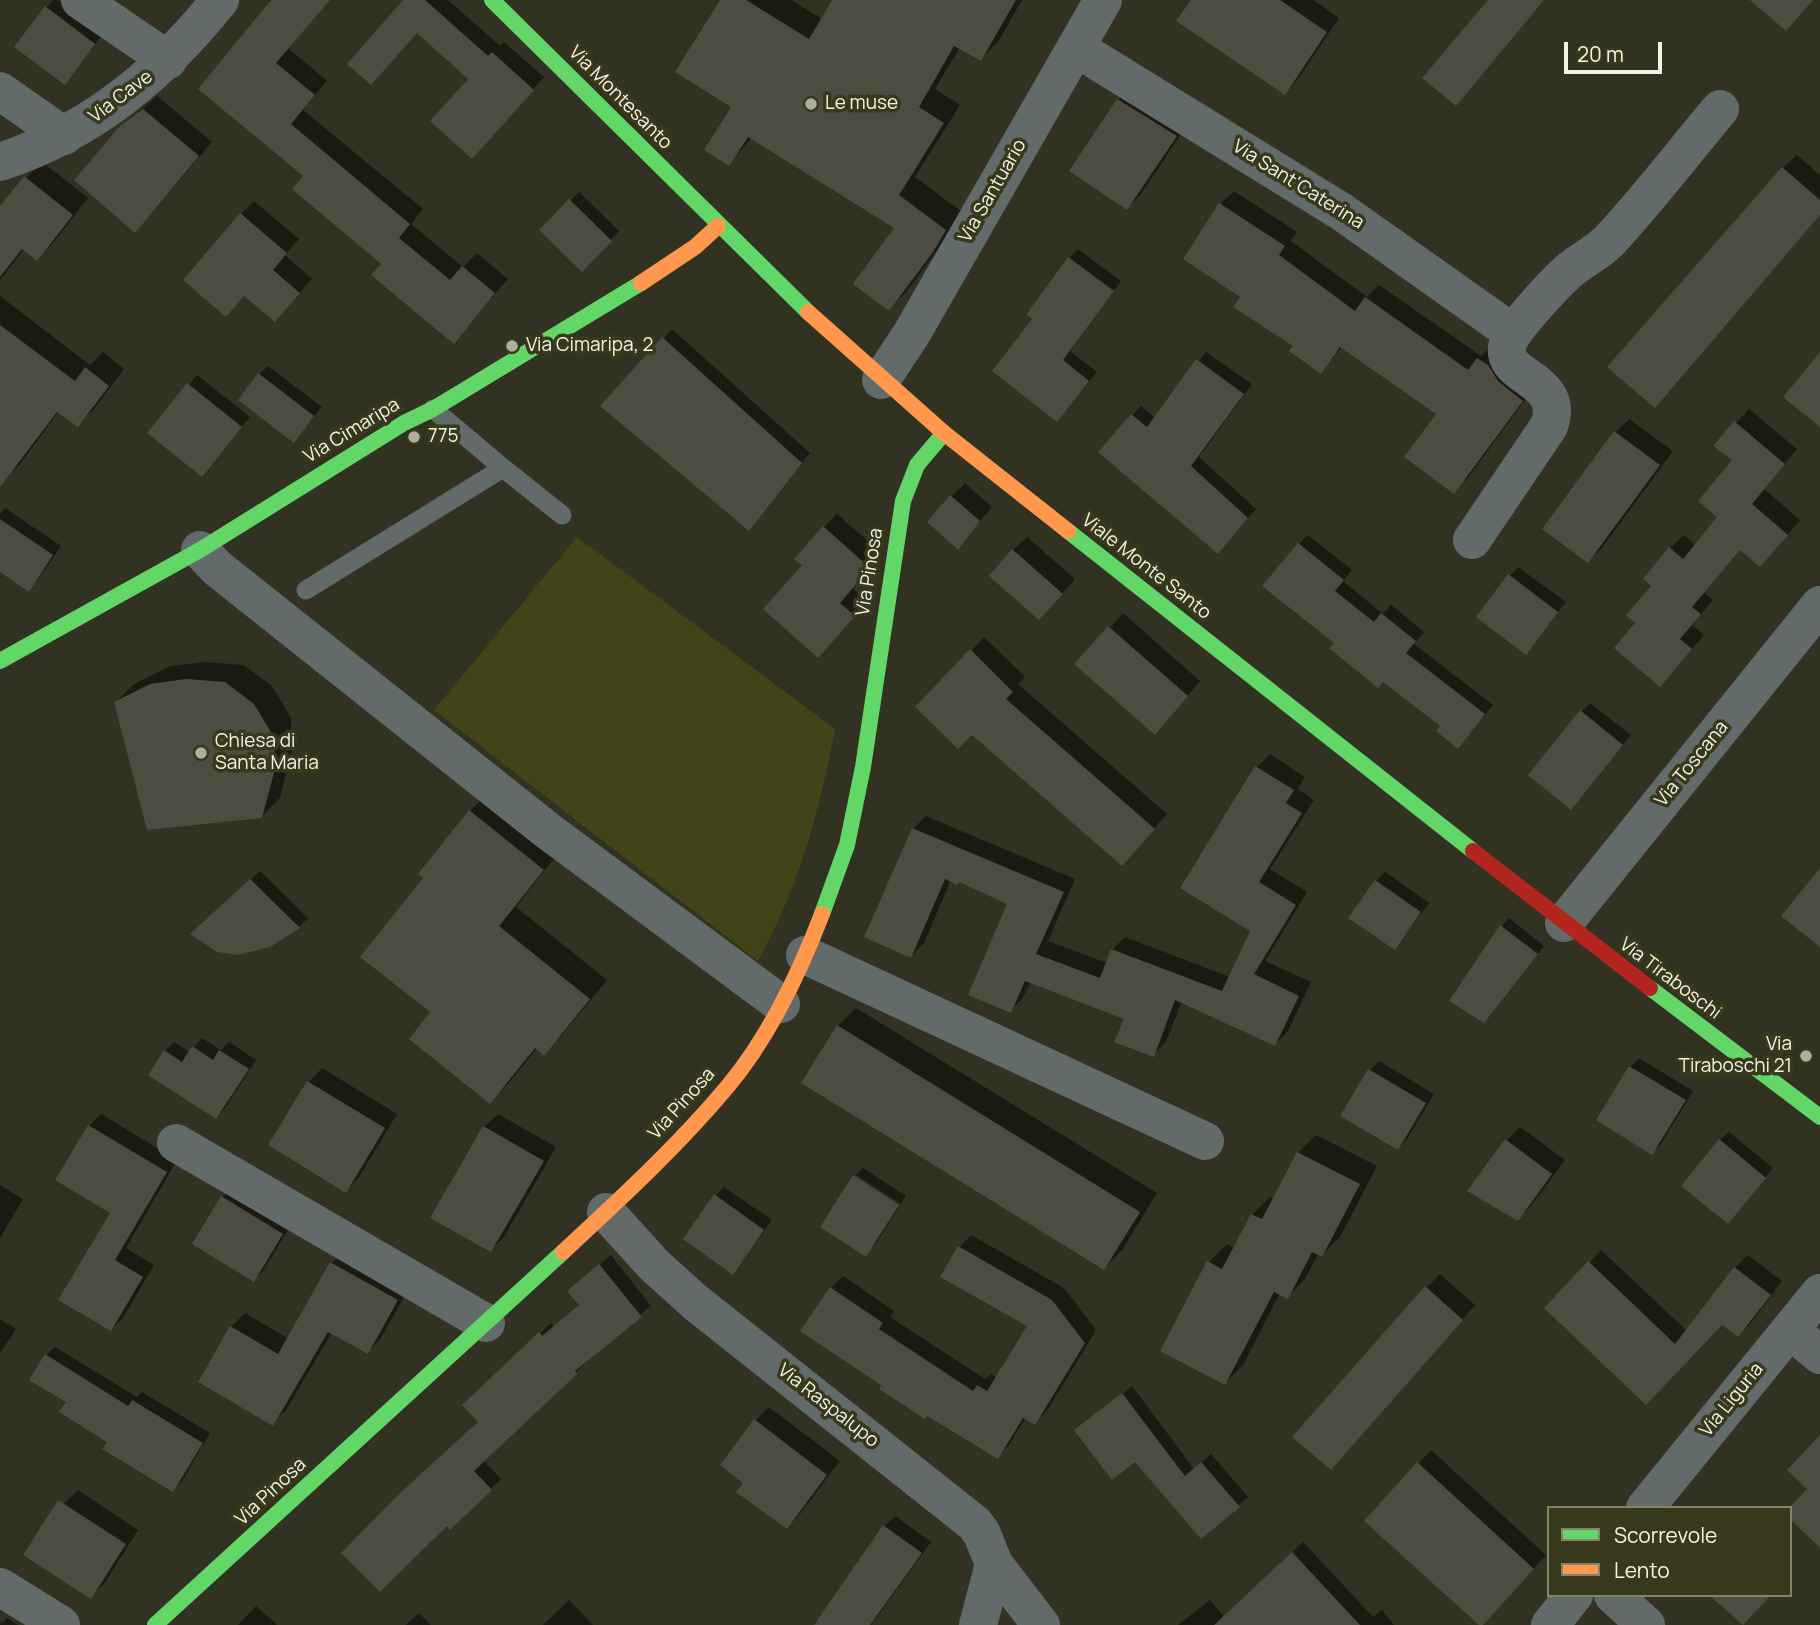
<!DOCTYPE html>
<html>
<head>
<meta charset="utf-8">
<style>
	body { margin:0 }
	#map { position:relative; width:1820px; height:1625px; overflow:hidden; background:#313222; font-family:Manrope,sans-serif }
	canvas { display:block }
	.legend { position:absolute; left:1547px; top:1506px; width:245px; height:91px; box-sizing:border-box; background:#37381c; border:2px solid #82836c; margin:0; padding:9px 12px; list-style:none; font-size:21px; color:#f2f4e3 }
	.legend li { display:flex; align-items:center; gap:14px; height:35px }
	.legend b { width:35px; border:2px solid #82836c }
	.scale { position:absolute; left:1564px; top:42px; width:98px; height:32px; box-sizing:border-box; border:4px solid #f2f4e3; border-top:0; padding-left:9px; font-size:21px; line-height:24px; white-space:nowrap; color:#f2f4e3; -webkit-text-stroke:5px #37381c; paint-order:stroke }
</style>
</head>
<body>
<div id="map">
<canvas width="1820" height="1625"></canvas>
<ul class="legend">
<li><b style="height:9px;background:#63d668"></b>Scorrevole</li>
<li><b style="height:9px;background:#ff974d"></b>Lento</li>
</ul>
<div class="scale">20 m</div>
</div>
<script>
const ctx = document.querySelector('canvas').getContext('2d');
ctx.lineJoin = 'round';
function fillPath(path, color) { ctx.fillStyle = color; ctx.fill(path, 'evenodd'); }
function strokePath(path, color, width, dash) { ctx.strokeStyle = color; ctx.lineWidth = width; ctx.lineCap = dash ? 'butt' : 'round'; ctx.setLineDash(dash || []); ctx.stroke(path); }
function label(font, color, halo, rows, align = 'center') {
  ctx.font = font + ' Manrope,sans-serif'; ctx.lineWidth = 7; ctx.setLineDash([]); ctx.textBaseline = 'middle'; ctx.strokeStyle = halo; ctx.fillStyle = color; for (const [text, x, y, turn = 0] of rows) {
    ctx.save(); ctx.translate(x, y); ctx.rotate((+turn || 0) * Math.PI / 180); ctx.textAlign = isNaN(turn) ? turn : align; if (halo) ctx.strokeText(text, 0, 0); ctx.fillText(text, 0, 0); ctx.restore();
  }
}
fillPath(new Path2D(`
	M 577,537 L 835,729 C 820,810 798,889 758,961 L 434,710 Z`), '#424418');
fillPath(new Path2D(`
	M 53,0 L 58,0 L 103,34 L 64,83 L 16,46 Z
	M 268,0 L 330,0 L 288,48 L 327,81 L 303,110 L 423,209 L 411,224 L 463,267 L 477,253 L 508,279 L 454,341 L 305,176 L 200,89 L 271,3 Z
	M 405,0 L 448,0 L 500,46 L 504,42 L 544,77 L 483,145 L 471,78 Z
	M 722,0 L 791,0 L 822,19 L 834,0 L 1022,0 L 998,42 L 981,59 L 960,47 L 935,89 L 960,105 L 915,177 L 962,212 L 950,233 L 907,291 L 889,309 L 897,227 L 752,138 L 729,163 L 733,106 Z
	M 1224,0 L 1313,0 L 1339,18 L 1298,79 L 1285,92 Z
	M 1132,87 L 1189,122 L 1141,194 L 1127,208 L 1118,100 Z
	M 157,96 L 212,142 L 148,217 L 121,127 Z
	M 1797,155 L 1820,175 L 1820,215 L 1655,406 L 1783,168 Z
	M 41,161 L 88,198 L 53,243 L 37,259 L 24,249 L 0,280 L 0,209 Z
	M 1234,191 L 1297,232 L 1291,241 L 1367,297 L 1379,285 L 1481,356 L 1492,345 L 1535,386 L 1467,479 L 1453,492 L 1438,414 L 1342,347 L 1321,372 L 1243,296 L 1220,204 Z
	M 579,192 L 619,231 L 582,269 L 542,230 Z
	M 254,201 L 299,239 L 285,255 L 312,279 L 275,320 L 245,295 L 226,315 L 241,214 Z
	M 1078,249 L 1121,281 L 1070,351 L 1097,372 L 1057,420 L 1035,319 L 1069,258 Z
	M 0,296 L 90,365 L 103,352 L 124,369 L 94,409 L 78,425 L 59,411 L 20,464 L 3,480 L 0,477 Z
	M 672,329 L 810,453 L 749,528 L 602,406 Z
	M 1206,352 L 1252,384 L 1199,457 L 1256,509 L 1226,543 L 1100,451 L 1141,406 L 1155,418 Z
	M 268,366 L 322,407 L 294,440 L 259,374 Z
	M 197,375 L 250,417 L 210,466 L 150,433 Z
	M 1749,409 L 1797,449 L 1764,489 L 1800,520 L 1774,551 L 1741,548 L 1704,592 L 1713,600 L 1692,625 L 1704,635 L 1660,685 L 1638,623 L 1670,548 L 1684,535 L 1696,546 L 1720,517 L 1734,460 L 1716,445 Z
	M 1629,419 L 1673,451 L 1602,548 L 1588,561 L 1615,433 Z
	M 965,483 L 992,507 L 958,547 L 952,496 Z
	M 5,508 L 61,546 L 37,581 L 28,589 L 0,570 L 0,513 Z
	M 837,514 L 883,554 L 853,589 L 867,602 L 831,642 L 804,565 L 824,527 Z
	M 1308,535 L 1352,570 L 1343,581 L 1383,614 L 1391,605 L 1424,632 L 1414,644 L 1493,705 L 1458,747 L 1442,726 L 1336,643 L 1299,544 Z
	M 1027,537 L 1075,579 L 1053,605 L 1013,550 Z
	M 1518,567 L 1566,602 L 1526,652 L 1510,576 Z
	M 1123,613 L 1200,681 L 1168,719 L 1077,664 Z
	M 984,637 L 1025,677 L 1018,684 L 1167,814 L 1122,864 L 971,651 Z
	M 205,662 L 244,665 L 272,686 L 291,718 L 292,750 L 280,798 L 261,817 L 116,702 L 134,684 L 170,666 Z
	M 1590,703 L 1631,735 L 1580,798 L 1582,711 Z
	M 1270,754 L 1305,777 L 1298,789 L 1314,800 L 1270,869 L 1307,892 L 1265,961 L 1311,982 L 1288,1031 L 1275,1044 L 1182,1001 L 1166,1042 L 1153,1055 L 1126,1018 L 1031,981 L 1023,998 L 1010,1011 L 1010,904 L 959,880 L 951,880 L 924,943 L 911,956 L 866,936 L 913,829 L 926,816 L 1075,879 L 1048,941 L 1107,963 L 1112,950 L 1125,937 L 1230,977 L 1252,930 L 1182,887 L 1257,767 Z
	M 488,793 L 560,851 L 516,907 L 607,980 L 562,1035 L 544,1053 L 537,1048 L 508,1084 L 490,1102 L 433,1012 L 426,877 L 470,811 Z
	M 260,871 L 308,918 L 299,927 L 269,945 L 201,926 Z
	M 1385,872 L 1429,903 L 1395,948 L 1376,881 Z
	M 1509,918 L 1544,946 L 1491,1013 L 1452,1000 L 1502,926 Z
	M 856,1008 L 1157,1193 L 1122,1250 L 1104,1268 L 838,1026 Z
	M 202,1038 L 221,1050 L 229,1042 L 256,1060 L 225,1108 L 216,1117 L 150,1075 L 165,1051 L 174,1042 L 190,1052 Z
	M 1639,1058 L 1693,1091 L 1661,1144 L 1652,1152 L 1630,1067 Z
	M 1379,1061 L 1434,1094 L 1407,1139 L 1398,1148 L 1343,1116 L 1370,1070 Z
	M 322,1068 L 397,1114 L 359,1177 L 346,1191 L 270,1145 L 309,1082 Z
	M 101,1114 L 177,1160 L 126,1248 L 154,1265 L 123,1318 L 111,1329 L 112,1212 L 89,1126 Z
	M 498,1114 L 556,1147 L 504,1237 L 491,1250 L 484,1127 Z
	M 1520,1127 L 1565,1160 L 1531,1206 L 1518,1219 L 1506,1141 Z
	M 1729,1132 L 1773,1168 L 1737,1213 L 1720,1140 Z
	M 1316,1135 L 1377,1166 L 1340,1237 L 1322,1255 L 1319,1253 L 1305,1279 L 1287,1297 L 1280,1293 L 1243,1365 L 1225,1383 L 1209,1262 L 1227,1244 L 1235,1249 L 1252,1215 L 1270,1197 L 1274,1199 L 1298,1153 Z
	M 863,1168 L 906,1196 L 901,1204 L 856,1175 Z
	M 854,1178 L 899,1207 L 874,1246 L 866,1254 Z
	M 0,1185 L 23,1199 L 0,1238 Z
	M 724,1187 L 772,1220 L 733,1273 L 715,1196 Z
	M 231,1189 L 291,1225 L 263,1271 L 254,1280 L 222,1197 Z
	M 971,1235 L 1064,1288 L 1096,1330 L 1047,1411 L 1035,1422 L 1026,1417 L 1009,1445 L 997,1457 L 883,1385 L 831,1288 L 843,1276 L 894,1311 L 890,1317 L 985,1379 L 991,1374 L 997,1378 L 1030,1326 L 960,1247 Z
	M 345,1250 L 410,1286 L 381,1338 L 368,1352 L 332,1332 L 286,1410 L 272,1423 L 231,1327 L 245,1313 L 289,1339 L 332,1263 Z
	M 1601,1250 L 1687,1331 L 1735,1268 L 1748,1255 L 1782,1281 L 1751,1323 L 1738,1335 L 1722,1323 L 1659,1390 L 1589,1263 Z
	M 611,1255 L 651,1306 L 585,1361 L 587,1362 L 576,1372 L 483,1460 L 501,1479 L 450,1527 L 480,1421 L 475,1395 L 551,1323 L 554,1327 L 580,1304 L 580,1281 Z
	M 1440,1274 L 1475,1305 L 1344,1455 L 1426,1288 Z
	M 0,1319 L 16,1329 L 0,1353 Z
	M 55,1347 L 137,1397 L 142,1392 L 210,1433 L 182,1481 L 173,1490 L 109,1441 L 68,1402 L 46,1355 Z
	M 1132,1386 L 1194,1469 L 1211,1454 L 1248,1497 L 1202,1537 L 1135,1459 L 1077,1430 Z
	M 769,1407 L 840,1461 L 800,1514 L 787,1527 L 746,1482 L 755,1421 Z
	M 1431,1450 L 1546,1555 L 1495,1611 L 1418,1464 Z
	M 78,1490 L 138,1530 L 104,1584 L 90,1597 L 28,1557 L 64,1504 Z
	M 895,1516 L 931,1542 L 871,1625 L 816,1625 L 884,1527 Z
	M 1303,1542 L 1373,1617 L 1382,1610 L 1394,1625 L 1178,1625 L 1210,1600 L 1224,1617 Z
	M 569,1600 L 593,1625 L 543,1625 Z
	M 256,1606 L 277,1625 L 238,1625 Z
	M 419,1613 L 431,1625 L 406,1625 Z
	M 7,1618 L 18,1625 L 0,1625 L 0,1622 L 2,1623 Z`), '#0007');
fillPath(new Path2D(`
	M 271,0 L 330,0 L 276,63 L 315,95 L 291,124 L 410,224 L 399,238 L 450,280 L 462,266 L 495,293 L 454,344 L 371,275 L 381,264 L 292,189 L 303,176 L 198,89 Z
	M 403,0 L 425,0 L 488,56 L 492,52 L 534,90 L 472,159 L 430,121 L 468,79 L 417,33 L 371,85 L 347,64 Z
	M 720,0 L 746,0 L 809,39 L 832,0 L 1016,0 L 981,61 L 954,46 L 919,107 L 944,123 L 899,195 L 946,230 L 933,252 L 889,311 L 853,284 L 894,228 L 748,137 L 729,166 L 704,150 L 731,107 L 675,72 Z
	M 1191,0 L 1280,0 L 1327,32 L 1285,95 L 1176,21 Z
	M 1488,0 L 1544,0 L 1456,106 L 1422,78 Z
	M 1750,0 L 1813,0 L 1786,31 Z
	M 45,6 L 95,44 L 65,85 L 14,47 Z
	M 1117,99 L 1177,136 L 1127,210 L 1069,171 Z
	M 143,109 L 199,156 L 135,233 L 74,180 L 120,126 Z
	M 1782,167 L 1820,200 L 1820,215 L 1655,408 L 1607,367 Z
	M 24,176 L 73,215 L 37,261 L 22,249 L 0,277 L 0,206 Z
	M 569,199 L 612,241 L 582,272 L 539,230 Z
	M 1219,203 L 1285,246 L 1279,255 L 1355,311 L 1365,297 L 1468,370 L 1477,358 L 1488,365 L 1498,381 L 1523,401 L 1454,494 L 1404,457 L 1436,414 L 1340,347 L 1321,374 L 1289,351 L 1293,346 L 1233,307 L 1240,297 L 1183,259 Z
	M 240,213 L 287,253 L 273,270 L 300,293 L 275,322 L 244,296 L 226,317 L 183,280 Z
	M 1068,257 L 1114,291 L 1063,360 L 1089,381 L 1057,422 L 992,371 L 1032,319 L 1026,315 Z
	M 0,325 L 75,381 L 85,367 L 109,386 L 78,427 L 57,412 L 0,487 Z
	M 662,337 L 802,463 L 749,531 L 600,406 Z
	M 1820,352 L 1820,427 L 1783,397 Z
	M 1196,359 L 1244,394 L 1191,466 L 1248,518 L 1218,554 L 1098,452 L 1131,414 L 1147,427 Z
	M 258,373 L 314,416 L 294,443 L 238,400 Z
	M 187,383 L 242,427 L 202,477 L 147,433 Z
	M 1734,421 L 1785,464 L 1752,504 L 1788,535 L 1760,567 L 1740,550 L 1692,607 L 1701,614 L 1680,639 L 1692,649 L 1660,687 L 1614,648 L 1635,623 L 1626,615 L 1651,586 L 1643,579 L 1669,547 L 1683,559 L 1717,517 L 1698,501 L 1732,460 L 1713,446 Z
	M 1614,431 L 1660,465 L 1588,563 L 1542,529 Z
	M 950,495 L 980,521 L 958,550 L 927,522 Z
	M 0,519 L 53,555 L 29,592 L 0,572 Z
	M 823,526 L 870,568 L 840,603 L 855,616 L 818,658 L 763,609 L 802,565 L 794,559 Z
	M 1298,543 L 1344,580 L 1335,591 L 1374,622 L 1381,613 L 1416,641 L 1406,653 L 1485,714 L 1458,749 L 1436,731 L 1440,726 L 1383,682 L 1378,688 L 1329,648 L 1334,643 L 1262,586 Z
	M 1012,549 L 1063,594 L 1039,620 L 989,576 Z
	M 1508,574 L 1558,612 L 1526,655 L 1476,617 Z
	M 1108,626 L 1188,696 L 1155,735 L 1074,664 Z
	M 970,649 L 1013,692 L 1006,699 L 1155,829 L 1122,866 L 972,735 L 958,749 L 915,707 Z
	M 186,679 L 225,682 L 254,704 L 274,737 L 275,769 L 262,818 L 147,830 L 114,702 L 150,684 Z
	M 1580,710 L 1623,745 L 1571,810 L 1528,775 Z
	M 1255,766 L 1294,790 L 1286,803 L 1302,813 L 1259,882 L 1296,905 L 1254,974 L 1299,996 L 1275,1046 L 1175,1000 L 1154,1057 L 1114,1042 L 1124,1019 L 1025,981 L 1011,1013 L 968,995 L 1007,904 L 959,882 L 957,885 L 945,879 L 911,958 L 864,937 L 912,828 L 1064,892 L 1036,954 L 1100,978 L 1111,949 L 1222,991 L 1250,931 L 1180,888 Z
	M 469,810 L 544,870 L 499,926 L 590,999 L 544,1056 L 535,1048 L 490,1104 L 409,1039 L 430,1012 L 360,957 L 423,878 L 418,874 Z
	M 1820,868 L 1820,947 L 1781,916 Z
	M 250,879 L 300,928 L 270,947 L 238,955 L 217,952 L 190,934 Z
	M 1375,880 L 1421,912 L 1395,950 L 1348,918 Z
	M 1500,925 L 1538,954 L 1484,1023 L 1449,1001 Z
	M 837,1025 L 1140,1212 L 1104,1270 L 801,1083 Z
	M 192,1046 L 213,1060 L 219,1050 L 249,1069 L 216,1119 L 148,1075 L 164,1050 L 182,1062 Z
	M 1629,1066 L 1686,1100 L 1652,1155 L 1596,1120 Z
	M 1368,1069 L 1426,1103 L 1398,1150 L 1340,1116 Z
	M 307,1081 L 385,1128 L 346,1193 L 268,1145 Z
	M 88,1125 L 167,1172 L 115,1260 L 143,1277 L 111,1331 L 58,1300 L 110,1213 L 55,1180 Z
	M 483,1126 L 544,1161 L 491,1252 L 430,1218 Z
	M 1505,1139 L 1552,1174 L 1518,1221 L 1467,1191 Z
	M 1719,1139 L 1766,1178 L 1728,1224 L 1681,1186 Z
	M 1297,1152 L 1360,1184 L 1322,1257 L 1312,1252 L 1288,1299 L 1274,1292 L 1225,1385 L 1160,1351 L 1207,1261 L 1222,1269 L 1251,1214 L 1262,1219 Z
	M 853,1175 L 899,1205 L 866,1257 L 820,1227 Z
	M 714,1194 L 764,1230 L 733,1275 L 683,1239 Z
	M 221,1196 L 283,1234 L 254,1282 L 192,1244 Z
	M 958,1246 L 1052,1300 L 1085,1343 L 1035,1425 L 1023,1418 L 998,1459 L 927,1416 L 925,1419 L 879,1389 L 881,1385 L 800,1331 L 830,1287 L 883,1323 L 879,1329 L 973,1391 L 977,1385 L 987,1391 L 1027,1326 L 940,1277 Z
	M 1588,1261 L 1675,1344 L 1734,1267 L 1771,1295 L 1738,1337 L 1722,1325 L 1646,1405 L 1544,1308 Z
	M 330,1262 L 398,1300 L 368,1354 L 328,1332 L 273,1426 L 198,1382 L 230,1326 L 278,1354 Z
	M 599,1264 L 642,1317 L 575,1371 L 577,1374 L 474,1471 L 492,1490 L 450,1530 L 447,1526 L 380,1592 L 341,1553 L 401,1492 L 478,1422 L 462,1405 L 539,1332 L 542,1336 L 579,1305 L 567,1291 Z
	M 1425,1286 L 1463,1320 L 1331,1470 L 1292,1437 Z
	M 45,1354 L 128,1406 L 132,1400 L 203,1443 L 173,1492 L 102,1449 L 107,1442 L 59,1412 L 66,1402 L 29,1380 Z
	M 1122,1393 L 1185,1476 L 1201,1462 L 1240,1507 L 1201,1539 L 1135,1462 L 1112,1480 L 1074,1430 Z
	M 754,1419 L 827,1475 L 787,1529 L 736,1492 L 743,1483 L 720,1465 Z
	M 1820,1435 L 1820,1548 L 1790,1519 L 1789,1508 L 1807,1489 L 1787,1470 Z
	M 1417,1462 L 1534,1569 L 1483,1625 L 1479,1625 L 1364,1521 Z
	M 58,1500 L 126,1544 L 91,1599 L 23,1555 Z
	M 883,1525 L 922,1553 L 870,1625 L 814,1625 Z
	M 1292,1552 L 1360,1625 L 1214,1625 Z
	M 1709,1595 L 1771,1595 L 1743,1625 Z`), '#4c4c40');
strokePath(new Path2D(`
	M 433,409 L 503,468
	M 306,590 L 503,468 L 562,515`), '#636a6a', 19);
strokePath(new Path2D(`
	M 80,0 L 168,60
	M 1076,48 L 1342,212 L 1513,333
	M 0,91 L 64,136
	M 0,162 C 91,132 161,74 220,0
	M 881,380 L 912,333 L 1103,0
	M 1472,540 L 1549,426 C 1567,376 1497,380 1508,343 C 1513,328 1557,281 1570,270 C 1583,259 1597,253 1609,241 C 1648,199 1683,153 1720,109
	M 200,550 L 217,568 L 548,831 L 781,1004
	M 1564,923 L 1820,605
	M 805,955 L 1205,1141
	M 176,1143 L 486,1323
	M 606,1212 L 654,1265 L 695,1302 L 975,1524 L 982,1534 L 994,1564 L 978,1625
	M 1790,1330 L 1820,1355
	M 1645,1508 L 1820,1293
	M 994,1564 L 1041,1625
	M 0,1587 L 61,1625
	M 1613,1595 L 1646,1625
	M 1550,1625 L 1574,1595`), '#636a6a', 38);
strokePath(new Path2D(`
	M 492,0 L 808,312
	M 1068,531 L 1473,851
	M 0,661 L 200,550 L 404,423 L 433,409 L 641,283
	M 822,914 L 847,845 L 863,767 L 903,501 L 917,465 L 944,433
	M 1650,988 L 1820,1117
	M 155,1625 L 563,1252`), '#63d668', 16);
strokePath(new Path2D(`
	M 641,283 L 695,247 L 718,226
	M 808,312 L 944,433 L 1068,531
	M 563,1252 C 620,1199 678,1146 728,1086 C 769,1037 799,974 822,914`), '#ff974d', 16);
strokePath(new Path2D(`
	M 1473,851 L 1650,988`), '#b3261e', 16);
for (const [x, y, r, color] of [
	[811,104,7,"#aeb09f"],
	[512,346,7,"#aeb09f"],
	[414,437,7,"#aeb09f"],
	[201,753,7,"#aeb09f"],
	[1806,1056,7,"#aeb09f"]
]) { const dot = new Path2D(); dot.arc(x, y, r, 0, 2 * Math.PI); ctx.fillStyle = color; ctx.fill(dot); strokePath(dot, '#37381c', 2.5); }
label('19px', '#f2f4e3', '#37381c', [
	["Via Cave",121,97,-37],
	["Via Montesanto",620,98,45],
	["Via Sant'Caterina",1298,185,32],
	["Via Santuario",993,191,-60],
	["Via Cimaripa",352,431,-31],
	["Viale Monte Santo",1146,567,38],
	["Via Pinosa",870,572,-81],
	["Via Toscana",1692,764,-51],
	["Via Tiraboschi",1670,979,37],
	["Via Pinosa",682,1104,-48],
	["Via Liguria",1732,1400,-51],
	["Via Raspalupo",828,1406,38],
	["Via Pinosa",271,1492,-43]
]);
label('19px', '#f2f4e3', '#37381c', [
	["Le muse",825,104],
	["Via Cimaripa, 2",526,346],
	["775",428,437],
	["Chiesa di",215,742],
	["Santa Maria",215,764],
	["Via",1792,1045,"right"],
	["Tiraboschi 21",1792,1067,"right"]
], 'left');
</script>
</body>
</html>
